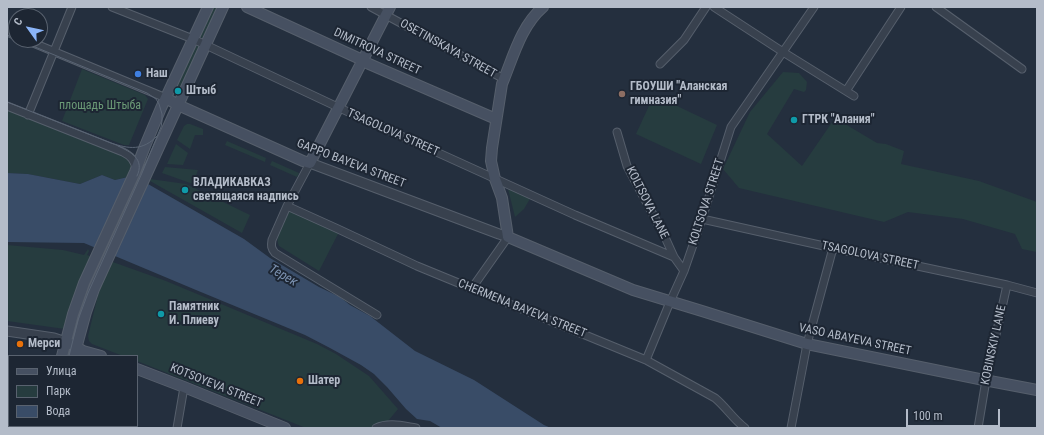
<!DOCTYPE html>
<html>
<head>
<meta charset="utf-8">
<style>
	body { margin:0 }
	#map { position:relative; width:1044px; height:435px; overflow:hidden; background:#242f3e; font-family:"Roboto Condensed",sans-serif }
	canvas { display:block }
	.frame { position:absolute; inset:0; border:8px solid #b4bcc9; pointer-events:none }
	.legend { position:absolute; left:8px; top:355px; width:130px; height:72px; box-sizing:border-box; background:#1d2633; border:1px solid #59626f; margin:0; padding:5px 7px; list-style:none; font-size:12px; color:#b4bcc9 }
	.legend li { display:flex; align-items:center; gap:8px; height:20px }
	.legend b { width:20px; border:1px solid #59626f }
	.north { position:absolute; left:8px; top:8px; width:40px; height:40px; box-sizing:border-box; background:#1d2633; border:1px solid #59626f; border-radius:50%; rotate:303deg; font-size:11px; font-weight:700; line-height:16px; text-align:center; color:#b4bcc9 }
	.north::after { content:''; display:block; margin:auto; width:14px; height:18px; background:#8ab4f8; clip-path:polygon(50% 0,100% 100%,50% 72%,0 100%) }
	.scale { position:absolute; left:906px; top:409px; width:94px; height:18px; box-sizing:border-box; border:2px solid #b4bcc9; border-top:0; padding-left:5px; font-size:12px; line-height:14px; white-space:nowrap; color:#b4bcc9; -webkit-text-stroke:3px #1d2633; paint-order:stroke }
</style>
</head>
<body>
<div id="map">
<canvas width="1044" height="435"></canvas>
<div class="frame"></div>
<ul class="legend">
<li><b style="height:5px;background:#465061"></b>Улица</li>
<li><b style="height:11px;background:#263c3f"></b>Парк</li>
<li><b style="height:11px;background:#394c67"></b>Вода</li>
</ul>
<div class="north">С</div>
<div class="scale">100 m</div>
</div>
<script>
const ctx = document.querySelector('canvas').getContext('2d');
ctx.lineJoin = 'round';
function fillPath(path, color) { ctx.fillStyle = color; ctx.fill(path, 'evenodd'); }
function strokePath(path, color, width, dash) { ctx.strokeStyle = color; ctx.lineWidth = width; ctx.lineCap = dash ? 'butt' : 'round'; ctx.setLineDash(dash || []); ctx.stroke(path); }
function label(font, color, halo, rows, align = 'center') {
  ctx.font = font + ' "Roboto Condensed",sans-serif'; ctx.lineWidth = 4; ctx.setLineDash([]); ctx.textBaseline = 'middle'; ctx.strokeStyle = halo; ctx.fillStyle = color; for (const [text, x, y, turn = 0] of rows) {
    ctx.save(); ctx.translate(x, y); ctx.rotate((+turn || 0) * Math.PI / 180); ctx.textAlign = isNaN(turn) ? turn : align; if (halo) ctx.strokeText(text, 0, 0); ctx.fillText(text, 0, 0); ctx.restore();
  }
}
fillPath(new Path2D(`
	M 213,7 L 220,7 L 205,39 L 199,37 Z
	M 197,43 L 202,45 L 179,92 L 174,90 Z
	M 82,69 L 145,95 L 148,99 L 129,145 L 124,145 L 62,121 Z
	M 783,72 L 799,73 L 807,82 L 806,90 L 804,92 L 794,89 L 767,134 L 802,166 L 835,118 L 877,143 L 886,144 L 904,151 L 901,164 L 979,181 L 1037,202 L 1037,252 L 1022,249 L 1015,234 L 963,219 L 908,212 L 884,222 L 739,188 L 723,169 L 750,112 Z
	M 654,95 L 717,125 L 701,164 L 636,134 Z
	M 7,110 L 119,154 L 127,158 L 133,166 L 128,177 L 115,180 L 102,175 L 80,184 L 28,174 L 7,173 Z
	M 187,124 L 190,124 L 203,129 L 203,135 L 195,135 L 190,149 L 177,140 L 184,126 Z
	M 227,141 L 266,158 L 265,162 L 225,145 Z
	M 176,144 L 188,153 L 183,165 L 167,164 Z
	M 272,161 L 299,173 L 297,177 L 270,165 Z
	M 165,167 L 198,170 L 193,184 L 162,173 Z
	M 150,179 L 186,184 L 250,215 L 242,233 L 150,181 Z
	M 505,183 L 531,197 L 524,209 L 515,217 L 508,189 Z
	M 289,209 L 339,232 L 319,271 L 279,246 C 274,234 284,220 289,209 Z
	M 7,245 L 63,250 L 84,255 L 88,249 L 89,251 L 87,255 L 93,257 L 65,329 L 7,321 Z
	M 110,261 L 166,281 L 317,344 L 336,354 L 369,376 L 398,409 L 388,421 L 374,428 L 306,428 L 137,361 L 137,356 L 123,356 L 92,344 L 89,341 L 88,336 L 99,291 Z`), '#263c3f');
fillPath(new Path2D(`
	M 7,173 L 28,174 L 80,184 L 102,175 L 115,180 L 128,177 L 148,184 L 244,239 L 270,258 L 319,287 L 340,297 L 350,305 L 370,316 L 415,351 L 474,380 L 544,425 L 551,428 L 442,428 L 430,421 L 417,419 L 406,409 L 387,387 L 374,374 L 361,365 L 330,348 L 305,335 L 196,290 L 84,243 L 7,242 Z`), '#394c67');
const minor = new Path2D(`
	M 112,7 L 193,39 L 344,110 L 575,215 L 674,257
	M 371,7 L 504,79
	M 714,7 L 783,52 L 854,96
	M 936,7 L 1022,69
	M 7,32 L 16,36
	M 26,40 L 166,98
	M 660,64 L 684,40 L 706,7
	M 846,91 L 901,7
	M 7,106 L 123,152 C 131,156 134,160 136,168
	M 28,115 L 72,7
	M 617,132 L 627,166 L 664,235 L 674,257 L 684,271
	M 310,163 L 287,206 L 272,240 C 271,246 271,248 275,253 L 377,315
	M 287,206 L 338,229 L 417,266 L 646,360 L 715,398 C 726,407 733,419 745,428
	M 702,219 L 833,248 L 1007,285 L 1037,293
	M 472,288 L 508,237
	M 646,360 L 670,302 L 684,271 L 702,219 L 731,127 L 814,7
	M 177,428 L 184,387
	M 376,428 C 389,422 403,426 416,428
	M 791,428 L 807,344 L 833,248
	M 978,428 L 986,380 L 1007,285`);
const tertiary = new Path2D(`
	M 310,163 L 499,234 L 508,237
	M 7,331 L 54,338 L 66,342`);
const secondary = new Path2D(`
	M 247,7 L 358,58 L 369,64 L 496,119
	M 543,7 C 522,25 514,54 504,79 L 502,84 L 492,148 L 491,161 L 495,179 L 502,198 L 508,237 L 633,290 L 702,311 L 807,344 L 979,379 L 1037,390
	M 166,98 L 178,105 L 303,161 L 310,163 L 390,7
	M 71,344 L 83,351 L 101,356
	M 62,356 L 73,314 L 84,283 L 135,172 L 145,146 L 161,108 L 208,7
	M 74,356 L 86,312 L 94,289 L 223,7
	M 137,369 L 184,387 L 285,428
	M 46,428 L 46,426
	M 57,428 L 57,426`);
strokePath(minor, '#565f6c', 9);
strokePath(tertiary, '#565f6c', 11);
strokePath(secondary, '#565f6c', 12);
strokePath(minor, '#38414e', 7);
strokePath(tertiary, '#38414e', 9);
strokePath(secondary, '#465061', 10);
strokePath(new Path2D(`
	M 7,35 L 16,39
	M 18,40 L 147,93 L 156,99 L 159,104 L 162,114 L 162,121 L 161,127 L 142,173 L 88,293 L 78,320 L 69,356
	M 7,102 L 111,143 C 129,149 143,151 157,136
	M 118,146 C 131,152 145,159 137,176
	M 52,428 L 52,426`), '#5a6575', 1);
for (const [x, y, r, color] of [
	[138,74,4,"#3f7fe0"],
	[178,91,4,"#0f9aa8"],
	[622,94,4,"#8d6e63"],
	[794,120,4,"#0f9aa8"],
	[185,190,4,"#0f9aa8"],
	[161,314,4,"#0f9aa8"],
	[20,344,4,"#e8710a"],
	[300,381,4,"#e8710a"]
]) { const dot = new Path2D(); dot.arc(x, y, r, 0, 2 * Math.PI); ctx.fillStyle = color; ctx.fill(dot); strokePath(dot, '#1d2633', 1.5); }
label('12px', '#b4bcc9', '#1d2633', [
	["OSETINSKAYA STREET",448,49,29],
	["DIMITROVA STREET",377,52,25],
	["TSAGOLOVA STREET",393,133,24],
	["GAPPO BAYEVA STREET",351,164,21],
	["KOLTSOVA STREET",707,202,-72],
	["KOLTSOVA LANE",647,203,63],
	["TSAGOLOVA STREET",870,256,12],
	["CHERMENA BAYEVA STREET",522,309,22],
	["VASO ABAYEVA STREET",855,340,12],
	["KOBINSKIY LANE",994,345,-78],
	["KOTSOYEVA STREET",216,386,22]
]);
label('bold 12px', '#b4bcc9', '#1d2633', [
	["Наш",146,74],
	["ГБОУШИ \"Аланская",630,87],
	["гимназия\"",630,101],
	["Штыб",186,91],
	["ГТРК \"Алания\"",802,120],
	["ВЛАДИКАВКАЗ",193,183],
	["светящаяся надпись",193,197],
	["Памятник",169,307],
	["И. Плиеву",169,321],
	["Мерси",28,344],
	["Шатер",308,381]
], 'left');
label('12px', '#6b9a76', '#1d2633', [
	["площадь Штыба",100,106]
]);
label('italic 13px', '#7c92b1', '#1d2633', [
	["Терек",283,276,30]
]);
</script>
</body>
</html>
